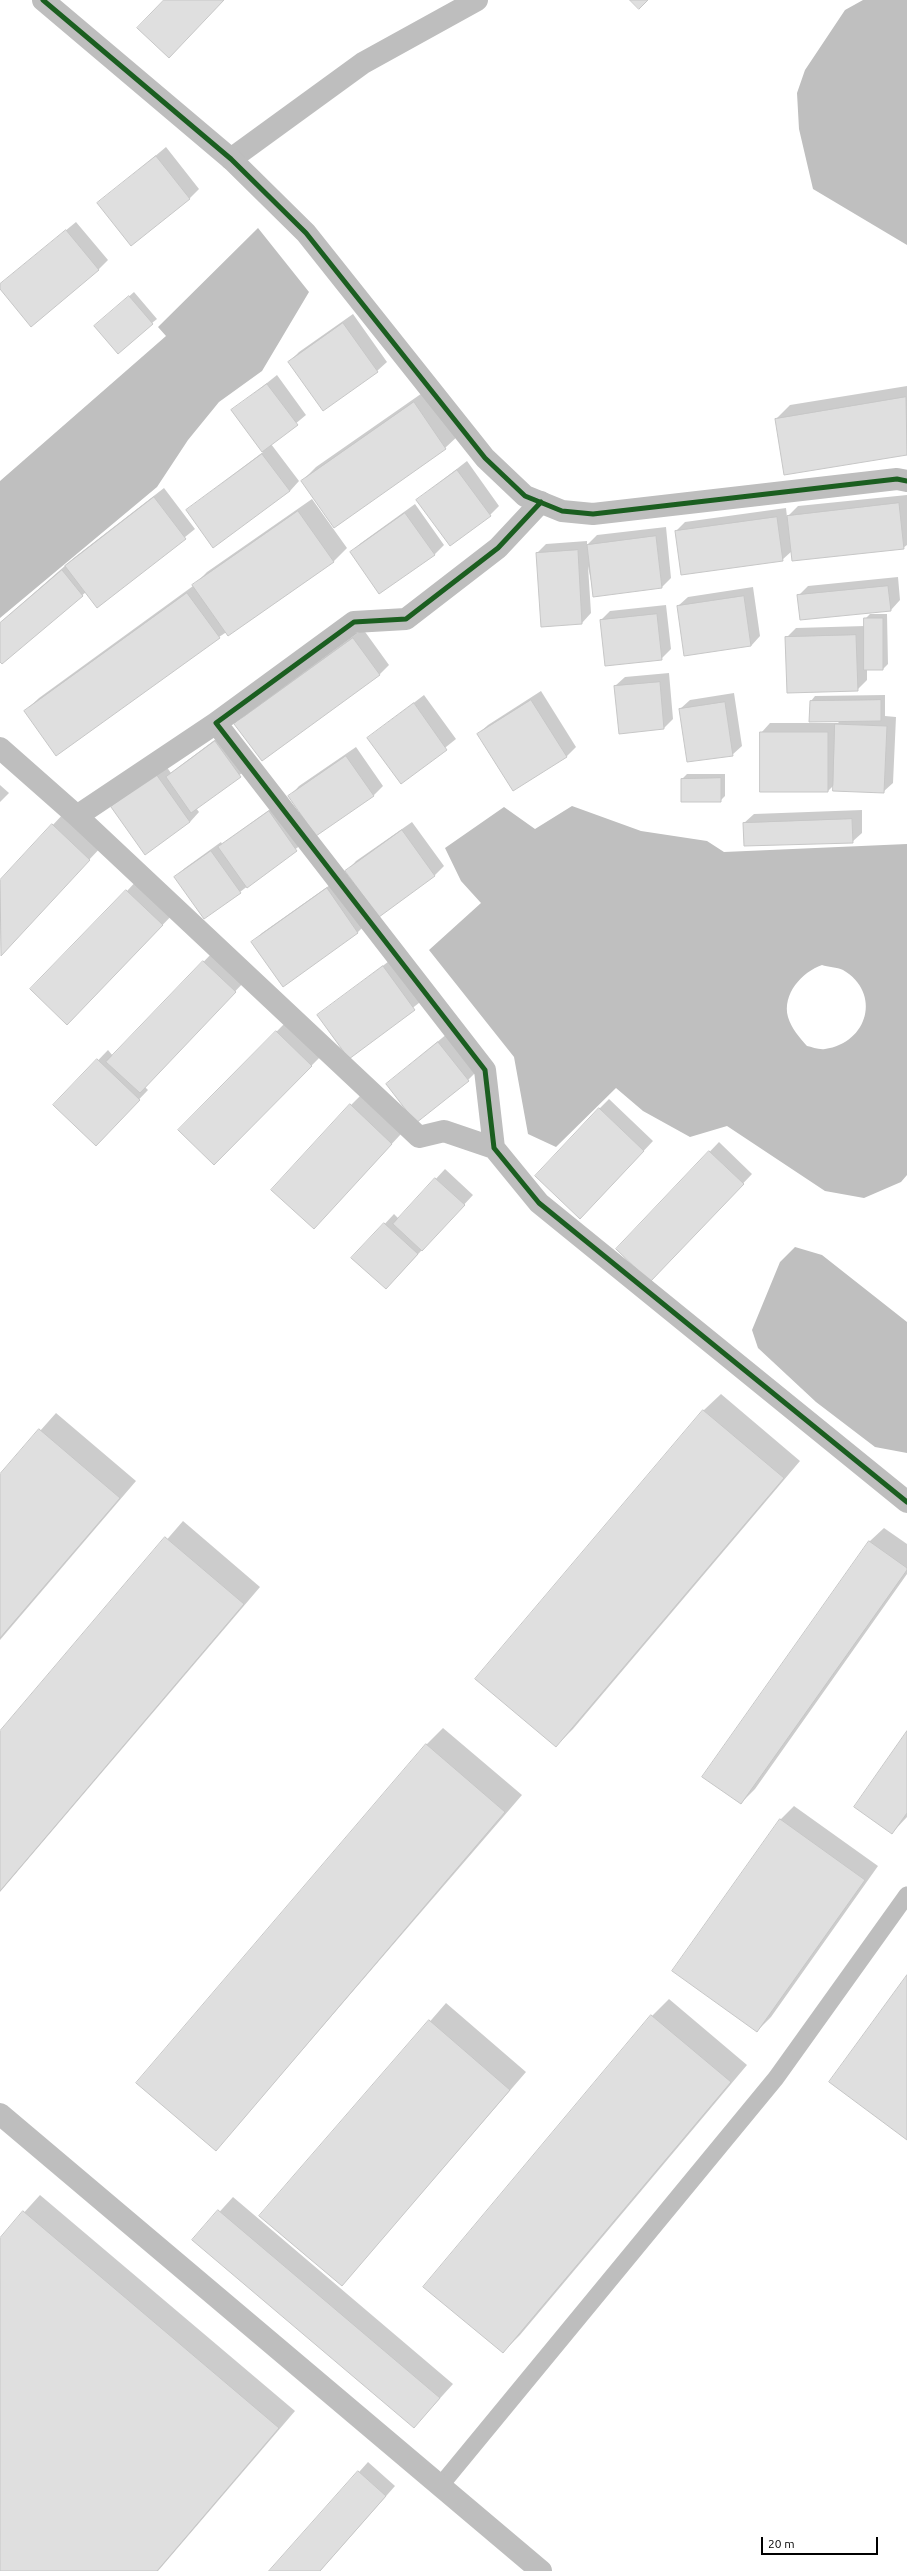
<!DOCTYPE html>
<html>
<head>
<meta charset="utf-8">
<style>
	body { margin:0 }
	#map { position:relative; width:907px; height:2571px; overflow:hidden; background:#fff; font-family:Ubuntu,sans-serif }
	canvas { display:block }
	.scale { position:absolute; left:761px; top:2537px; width:117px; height:18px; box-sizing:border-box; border:2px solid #000; border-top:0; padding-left:5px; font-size:12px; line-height:14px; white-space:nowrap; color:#000; -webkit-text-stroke:3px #fff; paint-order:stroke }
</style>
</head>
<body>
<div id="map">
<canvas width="907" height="2571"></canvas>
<div class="scale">20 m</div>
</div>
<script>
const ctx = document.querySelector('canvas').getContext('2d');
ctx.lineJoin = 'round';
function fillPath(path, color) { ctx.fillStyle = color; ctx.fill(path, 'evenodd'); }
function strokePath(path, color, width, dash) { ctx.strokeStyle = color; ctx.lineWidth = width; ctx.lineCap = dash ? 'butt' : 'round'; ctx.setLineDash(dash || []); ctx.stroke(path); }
fillPath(new Path2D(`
	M 863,0 L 907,0 L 907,245 L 813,189 L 799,129 L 797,93 L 805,70 L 845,10 Z
	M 258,228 L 309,292 L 262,371 L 219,402 L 188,440 L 157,487 L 0,618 L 0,481 L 166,336 L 158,327 Z
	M 572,806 L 641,831 L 707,841 L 724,852 L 907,844 L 907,1175 L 901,1182 L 864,1198 L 825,1191 L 727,1126 L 690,1137 L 643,1111 L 616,1088 L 556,1147 L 528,1134 L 514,1057 L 429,950 L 481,903 L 461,881 L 445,848 L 504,807 L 535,829 ZM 822,965 C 828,967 837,967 843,970 C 882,993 868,1043 825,1049 C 819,1050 812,1047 807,1046 C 800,1038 791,1028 788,1017 C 782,994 802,972 822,965 Z
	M 795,1247 L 822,1255 L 907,1322 L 907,1453 L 875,1447 L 816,1402 L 758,1348 L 752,1330 L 780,1262 Z`), '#bfbfbf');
fillPath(new Path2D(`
	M 166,147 L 199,189 L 189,199 L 99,203 Z
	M 76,222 L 108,260 L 98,270 L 0,287 L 9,277 Z
	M 134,292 L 157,319 L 152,323 L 100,322 Z
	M 353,314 L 387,362 L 377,371 L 289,362 L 299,352 Z
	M 277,375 L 306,415 L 271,444 L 299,481 L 290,491 L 187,510 L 263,452 L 232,411 Z
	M 907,386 L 907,454 L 785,474 L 776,419 L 790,405 Z
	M 428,389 L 459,435 L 445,448 L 302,481 L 316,467 Z
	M 467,461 L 499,506 L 490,515 L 417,500 Z
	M 164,488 L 195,529 L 98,607 L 86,592 L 2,663 L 0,660 L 0,623 L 75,557 Z
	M 907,495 L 907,545 L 903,548 L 792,551 L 782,560 L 676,531 L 685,522 L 786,508 L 787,517 L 798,506 Z
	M 312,499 L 347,548 L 333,562 L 219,637 L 25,711 L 39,698 L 193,586 L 207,572 Z
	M 415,504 L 444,545 L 434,555 L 351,552 L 361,543 Z
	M 666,527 L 671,578 L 662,587 L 594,596 L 588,566 L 591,613 L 582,623 L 542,626 L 537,553 L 546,544 L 587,541 L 587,545 L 597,535 Z
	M 898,577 L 900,600 L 891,610 L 798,596 L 808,586 Z
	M 753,587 L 760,636 L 751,646 L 678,606 L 688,597 Z
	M 666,605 L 671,649 L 661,659 L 601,620 L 610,611 Z
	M 870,614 L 887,614 L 888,664 L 883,669 L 867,669 L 867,680 L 857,690 L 786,638 L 796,628 L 865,626 L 865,619 Z
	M 363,629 L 389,665 L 380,674 L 262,760 L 236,724 L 245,715 Z
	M 669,673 L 673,719 L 664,728 L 615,686 L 625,677 Z
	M 541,691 L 576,747 L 566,757 L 478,734 L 488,725 Z
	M 734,693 L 742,746 L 732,755 L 680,709 L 690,700 Z
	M 424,695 L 456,739 L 401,783 L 368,738 Z
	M 885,695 L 885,716 L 896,717 L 893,783 L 883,792 L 834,785 L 828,791 L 761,733 L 770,723 L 838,723 L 840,721 L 810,721 L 811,701 L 815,696 Z
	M 225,732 L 250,767 L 196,808 L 199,812 L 190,822 L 112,807 L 166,766 L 171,773 Z
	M 356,747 L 383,786 L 374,795 L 316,834 L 290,796 L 299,786 Z
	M 687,774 L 725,774 L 725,796 L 720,801 L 682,779 Z
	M 0,785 L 9,793 L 0,802 Z
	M 279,803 L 306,841 L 240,892 L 175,877 L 185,868 L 221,842 L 222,844 Z
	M 862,810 L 862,833 L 852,842 L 744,823 L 754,814 Z
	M 66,811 L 103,845 L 1,954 L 0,881 Z
	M 412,822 L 444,866 L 434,876 L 347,871 L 356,861 Z
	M 140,877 L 176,911 L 81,1010 L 127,891 Z
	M 337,880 L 367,923 L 358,932 L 283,986 L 252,943 L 262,933 Z
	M 213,952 L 244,982 L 145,1087 L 148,1090 L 105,1135 L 55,1105 L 108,1050 L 113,1056 Z
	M 393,958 L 424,999 L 350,1057 L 319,1015 Z
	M 290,1018 L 325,1052 L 214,1164 L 179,1130 Z
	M 448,1033 L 477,1071 L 468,1080 L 387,1084 Z
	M 360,1096 L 401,1134 L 323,1218 L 351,1105 Z
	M 609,1099 L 653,1141 L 590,1208 L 599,1109 Z
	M 719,1142 L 752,1174 L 660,1271 L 617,1249 Z
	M 445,1169 L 473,1195 L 395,1279 L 353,1258 L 394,1214 L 399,1219 Z
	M 721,1394 L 800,1461 L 573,1729 L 556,1746 L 477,1679 L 704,1410 Z
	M 56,1413 L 136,1481 L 0,1640 L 0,1476 Z
	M 183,1521 L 260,1587 L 0,1892 L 0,1732 Z
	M 884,1528 L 907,1544 L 907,1574 L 755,1789 L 741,1803 L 704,1776 L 870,1541 Z
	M 443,1728 L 522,1795 L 216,2150 L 426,1745 Z
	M 907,1733 L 907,1817 L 892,1833 Z
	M 794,1806 L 878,1866 L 771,2017 L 757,2031 L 780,1820 Z
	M 669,1999 L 747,2065 L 520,2335 L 503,2352 L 652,2016 Z
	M 446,2003 L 526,2072 L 342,2285 L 261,2216 Z
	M 40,2195 L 295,2411 L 158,2571 L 0,2571 L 0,2239 Z
	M 233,2197 L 453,2384 L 414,2427 L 194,2240 Z
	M 368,2462 L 395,2486 L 320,2571 L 271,2571 Z`), '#0003');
const building = new Path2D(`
	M 164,0 L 224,0 L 169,58 L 137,28 Z
	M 630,0 L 648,0 L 639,9 Z
	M 156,156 L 190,199 L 131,246 L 97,203 Z
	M 66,230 L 99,270 L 31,327 L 0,289 L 0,284 Z
	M 129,296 L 153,324 L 118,354 L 94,326 Z
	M 343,323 L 378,372 L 323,411 L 288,362 Z
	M 267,384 L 298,425 L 262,452 L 231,410 Z
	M 906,397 L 907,455 L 784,475 L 775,419 Z
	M 414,402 L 446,449 L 334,528 L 301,481 Z
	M 262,454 L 290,491 L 213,548 L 186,510 Z
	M 457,470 L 491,516 L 450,546 L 416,500 Z
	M 154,497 L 186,539 L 97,608 L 65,566 Z
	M 899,503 L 904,549 L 792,561 L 787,516 Z
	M 298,511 L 334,562 L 228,636 L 192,585 Z
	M 405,513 L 435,555 L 379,594 L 350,552 Z
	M 777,517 L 783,561 L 681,575 L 675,531 Z
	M 656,536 L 662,588 L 593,597 L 587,545 Z
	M 578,550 L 582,624 L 541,627 L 536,553 Z
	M 62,570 L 83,596 L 2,664 L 0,662 L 0,623 Z
	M 888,586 L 891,611 L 800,620 L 797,595 Z
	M 187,593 L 220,638 L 56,756 L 24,711 Z
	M 744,596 L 751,646 L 684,656 L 677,606 Z
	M 657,614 L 662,660 L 605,666 L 600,620 Z
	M 864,618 L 883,618 L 883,670 L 864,670 Z
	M 856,635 L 858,691 L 787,693 L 785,637 Z
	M 353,638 L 380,675 L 262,761 L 234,724 Z
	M 660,682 L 664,729 L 619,734 L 614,686 Z
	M 531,700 L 567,757 L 513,791 L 477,734 Z
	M 881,700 L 881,721 L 809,722 L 810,701 Z
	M 725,702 L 733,756 L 687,762 L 679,709 Z
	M 414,703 L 447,750 L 401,784 L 367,738 Z
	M 835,724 L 887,726 L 884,793 L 833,791 Z
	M 760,732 L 828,732 L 828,792 L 760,792 Z
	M 215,741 L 241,777 L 191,813 L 166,777 Z
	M 346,756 L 374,796 L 316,836 L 288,796 Z
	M 156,774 L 190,822 L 145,855 L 111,807 Z
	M 721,778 L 721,802 L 681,802 L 681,779 Z
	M 269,811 L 297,851 L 247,888 L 218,847 Z
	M 852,819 L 853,843 L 744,846 L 743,823 Z
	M 52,824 L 90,860 L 1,956 L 0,880 Z
	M 402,830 L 435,876 L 379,917 L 345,871 Z
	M 211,851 L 241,893 L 204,919 L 174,877 Z
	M 327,888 L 358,933 L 283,987 L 251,942 Z
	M 126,890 L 163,925 L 67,1025 L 30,989 Z
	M 203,961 L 236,992 L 140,1093 L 106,1062 Z
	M 383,966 L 415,1010 L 349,1059 L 317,1015 Z
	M 276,1031 L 312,1066 L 214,1165 L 178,1130 Z
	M 438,1042 L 469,1081 L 416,1123 L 386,1084 Z
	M 97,1059 L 140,1100 L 96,1146 L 53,1105 Z
	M 350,1104 L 392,1144 L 314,1229 L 271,1190 Z
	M 599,1108 L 644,1151 L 580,1219 L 535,1176 Z
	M 709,1151 L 744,1184 L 650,1282 L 616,1249 Z
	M 435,1178 L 465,1205 L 422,1251 L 393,1224 Z
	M 384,1223 L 418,1254 L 386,1289 L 351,1258 Z
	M 703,1410 L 784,1478 L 556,1747 L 475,1679 Z
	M 39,1429 L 120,1498 L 0,1638 L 0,1474 Z
	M 165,1537 L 244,1604 L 0,1891 L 0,1731 Z
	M 869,1541 L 907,1568 L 907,1570 L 741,1804 L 702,1777 Z
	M 907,1731 L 907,1813 L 892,1834 L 854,1807 Z
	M 426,1744 L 505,1812 L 216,2151 L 136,2083 Z
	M 780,1819 L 865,1880 L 757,2032 L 672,1971 Z
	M 907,1975 L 907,2140 L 829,2082 Z
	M 651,2015 L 731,2082 L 503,2353 L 423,2287 Z
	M 429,2020 L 510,2090 L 342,2286 L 259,2216 Z
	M 218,2210 L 440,2398 L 414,2428 L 192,2240 Z
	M 23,2211 L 279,2428 L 157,2571 L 0,2571 L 0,2238 Z
	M 358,2471 L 386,2496 L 320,2571 L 269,2571 Z`);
fillPath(building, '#dfdfdf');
strokePath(building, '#c7c7c7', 1);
strokePath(new Path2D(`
	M 440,2486 L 776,2078 L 907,1895`), '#bebebe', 17);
strokePath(new Path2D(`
	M 231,159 L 363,63 L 477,0
	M 541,502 L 498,548 L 406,619 L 354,622 L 216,723 L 485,1070 L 494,1148 L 539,1203 L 907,1502
	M 0,748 L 77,816 L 419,1137 L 444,1131 L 494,1148
	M 77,816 L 216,723
	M 0,2114 L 541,2571`), '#bebebe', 22);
strokePath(new Path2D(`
	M 43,0 L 231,159 L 306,233 L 485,458 L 525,496 L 562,511 L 593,514 L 897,479 L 907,481`), '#bebebe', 22);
strokePath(new Path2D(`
	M 43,0 L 231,159 L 306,233 L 485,458 L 525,496 L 562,511 L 593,514 L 897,479 L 907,481
	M 541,502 L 498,548 L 406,619 L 354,622 L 216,723 L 485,1070 L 494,1148 L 539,1203 L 907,1502`), '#1b5e20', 5);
</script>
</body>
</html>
